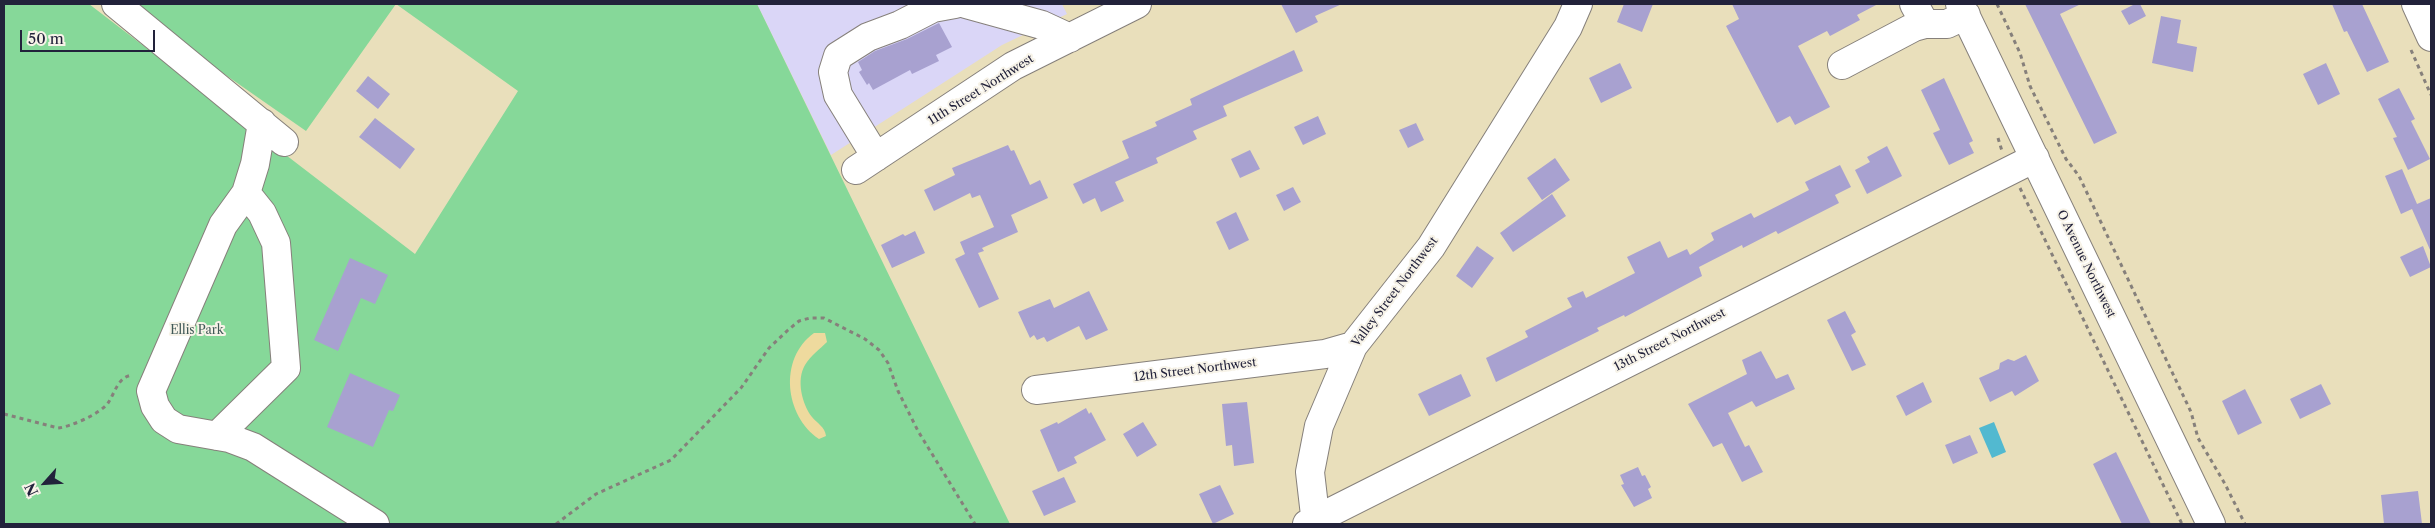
<!DOCTYPE html>
<html>
<head>
<meta charset="utf-8">
<style>
	body { margin:0 }
	#map { position:relative; width:2435px; height:528px; overflow:hidden; background:#e9dfbb; font-family:"Libre Caslon Text",serif }
	canvas { display:block }
	.frame { position:absolute; inset:0; border:5px solid #22223b; pointer-events:none }
	.north { position:absolute; left:20px; top:458px; width:50px; height:50px; -webkit-text-stroke:4px #f7f3e8; paint-order:stroke; rotate:244deg; font-size:14px; font-weight:700; line-height:20px; text-align:center; color:#22223b }
	.north::after { content:''; display:block; margin:auto; width:18px; height:22px; background:#22223b; clip-path:polygon(50% 0,100% 100%,50% 72%,0 100%) }
	.scale { position:absolute; left:20px; top:30px; width:135px; height:22px; box-sizing:border-box; border:2px solid #22223b; border-top:0; padding-left:6px; font-size:15px; line-height:18px; white-space:nowrap; color:#22223b; -webkit-text-stroke:4px #f7f3e8; paint-order:stroke }
</style>
</head>
<body>
<div id="map">
<canvas width="2435" height="528"></canvas>
<div class="frame"></div>
<div class="north">N</div>
<div class="scale">50 m</div>
</div>
<script>
const ctx = document.querySelector('canvas').getContext('2d');
ctx.lineJoin = 'round';
function fillPath(path, color) { ctx.fillStyle = color; ctx.fill(path, 'evenodd'); }
function strokePath(path, color, width, dash) { ctx.strokeStyle = color; ctx.lineWidth = width; ctx.lineCap = dash ? 'butt' : 'round'; ctx.setLineDash(dash || []); ctx.stroke(path); }
function label(font, color, halo, rows, align = 'center') {
  ctx.font = font + ' "Libre Caslon Text",serif'; ctx.lineWidth = 4; ctx.setLineDash([]); ctx.textBaseline = 'middle'; ctx.strokeStyle = halo; ctx.fillStyle = color; for (const [text, x, y, turn = 0] of rows) {
    ctx.save(); ctx.translate(x, y); ctx.rotate((+turn || 0) * Math.PI / 180); ctx.textAlign = isNaN(turn) ? turn : align; if (halo) ctx.strokeText(text, 0, 0); ctx.fillText(text, 0, 0); ctx.restore();
  }
}
fillPath(new Path2D(`
	M 757,4 L 1062,4 L 1067,14 L 1002,45 L 831,155 Z`), '#dad6f7');
fillPath(new Path2D(`
	M 4,4 L 89,4 L 415,254 L 518,91 L 396,4 L 306,131 L 174,39 L 130,4 L 757,4 L 1010,524 L 4,524 Z`), '#86d899');
fillPath(new Path2D(`
	M 814,333 L 825,333 L 827,342 C 820,349 811,355 805,365 C 796,380 802,404 812,417 C 817,423 825,427 826,436 L 819,439 C 785,416 778,359 814,333 Z`), '#eeda9e');
fillPath(new Path2D(`
	M 1994,422 L 2006,452 L 1992,458 L 1979,428 Z`), '#52b9d0');
fillPath(new Path2D(`
	M 1281,4 L 1342,4 L 1315,16 L 1318,22 L 1296,33 Z
	M 1624,4 L 1653,4 L 1642,32 L 1617,22 Z
	M 1732,4 L 1878,4 L 1857,15 L 1860,20 L 1830,36 L 1827,31 L 1798,46 L 1830,107 L 1795,125 L 1790,116 L 1777,123 L 1726,26 L 1739,19 Z
	M 2025,4 L 2081,4 L 2060,14 L 2117,133 L 2094,144 Z
	M 2135,4 L 2140,4 L 2146,16 L 2129,25 L 2121,11 Z
	M 2332,4 L 2362,4 L 2389,62 L 2367,72 L 2347,31 L 2344,32 Z
	M 2161,16 L 2181,20 L 2177,43 L 2197,47 L 2193,72 L 2152,63 Z
	M 939,23 L 952,47 L 936,55 L 939,61 L 912,74 L 910,70 L 873,90 L 869,83 L 867,85 L 859,72 L 862,70 L 858,62 L 875,51 L 907,39 Z
	M 1294,50 L 1303,71 L 1223,106 L 1227,116 L 1193,131 L 1197,139 L 1156,158 L 1158,163 L 1115,182 L 1124,201 L 1101,212 L 1095,198 L 1083,204 L 1073,184 L 1129,158 L 1122,141 L 1157,126 L 1155,122 L 1192,105 L 1190,99 Z
	M 1620,63 L 1632,88 L 1601,103 L 1589,78 Z
	M 2326,63 L 2340,94 L 2318,105 L 2303,74 Z
	M 368,76 L 390,94 L 378,109 L 356,91 Z
	M 1944,78 L 1973,141 L 1969,143 L 1974,153 L 1949,165 L 1933,133 L 1940,130 L 1921,90 Z
	M 2399,88 L 2415,119 L 2411,121 L 2430,159 L 2408,170 L 2393,138 L 2397,137 L 2378,99 Z
	M 1318,116 L 1326,134 L 1303,145 L 1294,127 Z
	M 375,118 L 415,149 L 400,169 L 359,137 Z
	M 1416,123 L 1424,140 L 1408,148 L 1399,130 Z
	M 1008,145 L 1011,151 L 1014,150 L 1030,185 L 1040,180 L 1048,198 L 1011,215 L 1018,232 L 982,248 L 984,251 L 978,253 L 999,299 L 979,308 L 955,259 L 965,254 L 960,242 L 994,227 L 980,195 L 972,198 L 970,193 L 934,211 L 924,190 L 955,175 L 952,168 Z
	M 1887,146 L 1902,176 L 1867,194 L 1855,170 L 1870,162 L 1867,157 Z
	M 1250,150 L 1260,169 L 1240,178 L 1231,159 Z
	M 1555,158 L 1570,180 L 1542,200 L 1527,178 Z
	M 1840,165 L 1851,187 L 1835,195 L 1839,203 L 1778,234 L 1776,231 L 1743,248 L 1742,245 L 1699,267 L 1702,276 L 1625,317 L 1624,315 L 1597,328 L 1599,331 L 1496,382 L 1486,358 L 1528,337 L 1525,331 L 1572,307 L 1567,298 L 1583,291 L 1586,298 L 1635,273 L 1627,257 L 1660,241 L 1668,258 L 1687,249 L 1690,255 L 1714,240 L 1711,233 L 1751,213 L 1754,218 L 1809,190 L 1805,182 Z
	M 2402,169 L 2417,204 L 2431,198 L 2431,252 L 2412,209 L 2401,214 L 2385,176 Z
	M 1293,187 L 1301,202 L 1284,211 L 1276,195 Z
	M 1552,194 L 1566,216 L 1513,252 L 1500,233 Z
	M 1236,212 L 1249,240 L 1229,250 L 1216,222 Z
	M 915,231 L 925,253 L 892,268 L 881,245 L 903,234 L 905,236 Z
	M 1477,246 L 1494,258 L 1472,288 L 1456,276 Z
	M 2423,246 L 2431,267 L 2410,277 L 2400,257 Z
	M 350,258 L 388,275 L 375,304 L 361,298 L 338,351 L 314,340 Z
	M 1089,291 L 1108,330 L 1086,340 L 1079,326 L 1047,342 L 1044,337 L 1037,340 L 1034,335 L 1030,338 L 1018,312 L 1050,299 L 1054,308 Z
	M 1845,311 L 1856,332 L 1851,335 L 1866,365 L 1852,371 L 1827,320 Z
	M 1761,351 L 1776,379 L 1788,374 L 1795,389 L 1756,407 L 1752,401 L 1728,413 L 1745,447 L 1749,445 L 1763,472 L 1742,482 L 1722,443 L 1713,447 L 1688,404 L 1747,374 L 1742,360 Z
	M 2026,355 L 2039,381 L 2015,396 L 2012,391 L 1990,402 L 1979,378 L 1999,369 L 2000,363 L 2008,359 L 2014,361 Z
	M 350,373 L 400,395 L 393,411 L 389,410 L 373,447 L 327,427 Z
	M 1461,374 L 1471,396 L 1429,416 L 1418,394 Z
	M 1923,382 L 1932,402 L 1906,416 L 1896,396 Z
	M 2321,384 L 2331,404 L 2300,419 L 2290,399 Z
	M 2245,389 L 2262,423 L 2238,435 L 2222,401 Z
	M 1247,402 L 1254,463 L 1234,466 L 1232,445 L 1226,446 L 1222,404 Z
	M 1086,408 L 1089,414 L 1091,412 L 1106,440 L 1074,457 L 1077,463 L 1058,472 L 1040,430 L 1057,422 L 1058,424 Z
	M 1143,422 L 1157,445 L 1137,457 L 1123,434 Z
	M 1970,435 L 1978,453 L 1953,464 L 1945,445 Z
	M 2116,452 L 2136,493 L 2151,524 L 2122,524 L 2093,464 Z
	M 1638,467 L 1642,476 L 1645,475 L 1651,487 L 1648,489 L 1652,498 L 1634,507 L 1621,485 L 1624,484 L 1620,475 Z
	M 1064,477 L 1076,502 L 1044,516 L 1032,491 Z
	M 1220,485 L 1234,514 L 1213,524 L 1199,494 Z
	M 2418,491 L 2422,524 L 2384,524 L 2381,495 Z`), '#a8a1d0');
const minor = new Path2D(`
	M 116,4 L 284,142
	M 966,4 L 1042,25 L 1070,38
	M 1914,4 L 1925,24
	M 1960,4 L 2211,524
	M 2416,4 L 2431,37
	M 1842,65 L 1914,27 L 1925,24 L 1947,24 L 1966,15
	M 262,123 L 255,164 L 246,193 L 223,225 L 151,391 L 155,406 L 164,420 L 178,429 L 229,438 L 253,447 L 375,524
	M 876,157 L 838,95 L 833,72 L 838,56 L 868,37 L 900,25 L 933,8 L 955,4
	M 856,170 L 1013,66 L 1137,4
	M 1036,390 L 1325,354 L 1353,346
	M 217,436 L 286,368 L 276,243 L 262,213 L 246,193
	M 1307,524 L 2035,158
	M 1316,524 L 1310,472 L 1319,426 L 1353,346 L 1431,247 L 1568,27 L 1578,4`);
strokePath(minor, '#86807b', 30);
strokePath(new Path2D(`
	M 1997,4 L 2020,53 L 2030,86 L 2066,159 L 2079,176 L 2191,412 L 2198,438 L 2225,484 L 2245,524
	M 2411,50 L 2431,95
	M 1998,138 L 2002,151
	M 2020,188 L 2182,524
	M 4,414 L 58,428 C 70,427 100,414 108,403 C 115,393 118,376 133,375
	M 556,524 L 596,494 L 671,460 L 741,388 L 769,348 L 788,330 L 799,321 L 810,318 L 824,318 L 865,339 L 879,350 L 888,363 L 898,391 L 918,431 L 975,524`), '#86807b', 3, [4, 4]);
strokePath(minor, '#fff', 28);
label('12px', '#22223b', '#f7f3e8', [
	["11th Street Northwest",981,90,-32],
	["O Avenue Northwest",2086,264,64],
	["Valley Street Northwest",1395,292,-53],
	["13th Street Northwest",1670,340,-27],
	["12th Street Northwest",1195,370,-7]
]);
label('12px', '#405957', '#f7f3e8', [
	["Ellis Park",197,331]
]);
</script>
</body>
</html>
